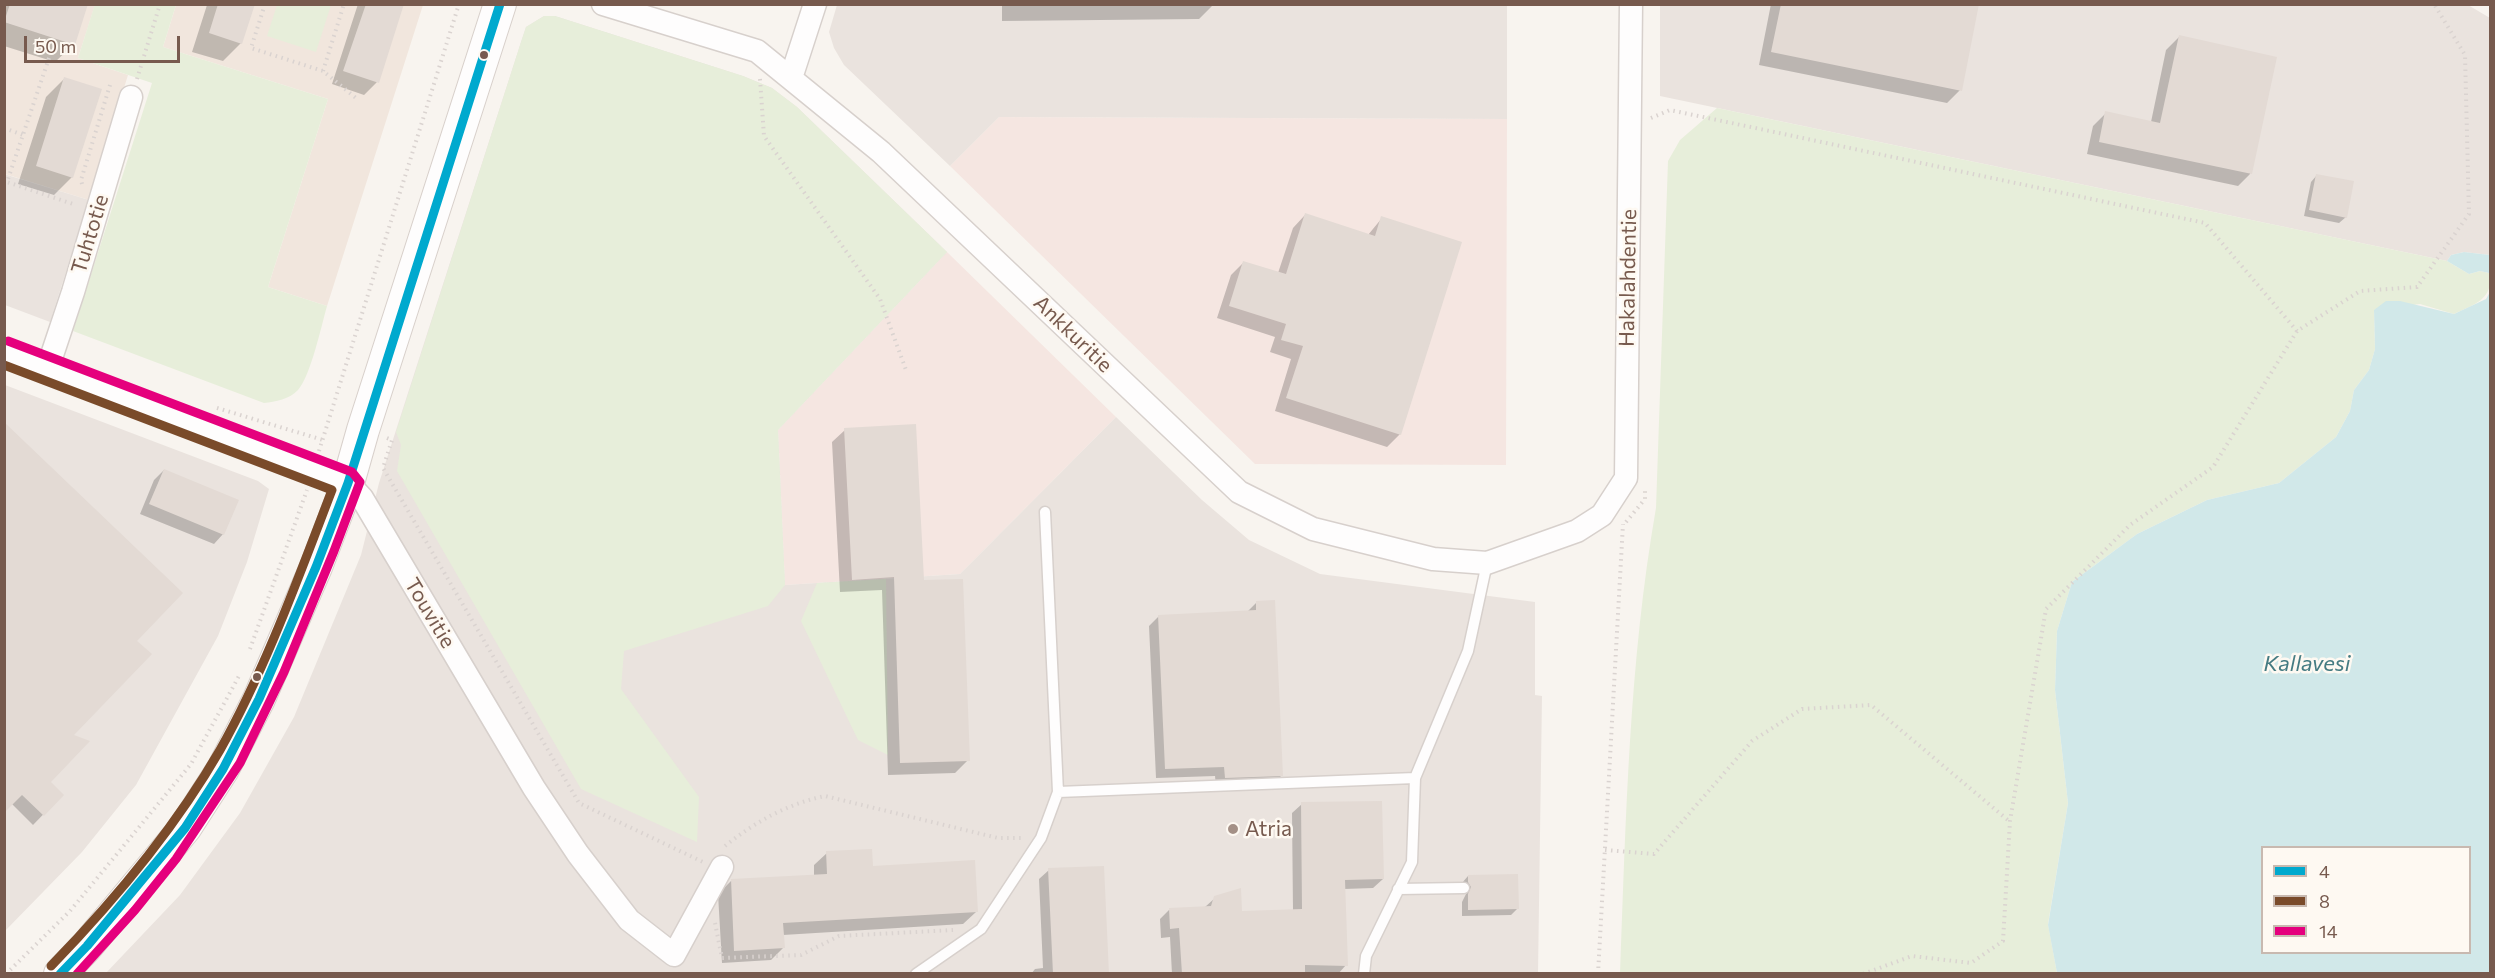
<!DOCTYPE html>
<html>
<head>
<meta charset="utf-8">
<style>
	body { margin:0 }
	#map { position:relative; width:2495px; height:978px; overflow:hidden; background:#f8f4ef; font-family:Commissioner,sans-serif }
	canvas { display:block }
	.frame { position:absolute; inset:0; border:6px solid #775a4e; pointer-events:none }
	.legend { position:absolute; left:2261px; top:846px; width:210px; height:108px; box-sizing:border-box; background:#fef9f2; border:2px solid #c8b9b0; margin:0; padding:8px 10px; list-style:none; font-size:18px; color:#775a4e }
	.legend li { display:flex; align-items:center; gap:12px; height:30px }
	.legend b { width:30px; border:2px solid #c8b9b0 }
	.scale { position:absolute; left:24px; top:36px; width:156px; height:27px; box-sizing:border-box; border:3px solid #775a4e; border-top:0; padding-left:8px; font-size:18px; line-height:21px; white-space:nowrap; color:#775a4e; -webkit-text-stroke:4px #fef9f2; paint-order:stroke }
</style>
</head>
<body>
<div id="map">
<canvas width="2495" height="978"></canvas>
<div class="frame"></div>
<ul class="legend">
<li><b style="height:8px;background:#00a9ce"></b>4</li>
<li><b style="height:8px;background:#7a4b2a"></b>8</li>
<li><b style="height:8px;background:#e5007d"></b>14</li>
</ul>
<div class="scale">50 m</div>
</div>
<script>
const ctx = document.querySelector('canvas').getContext('2d');
ctx.lineJoin = 'round';
function fillPath(path, color) { ctx.fillStyle = color; ctx.fill(path, 'evenodd'); }
function strokePath(path, color, width, dash) { ctx.strokeStyle = color; ctx.lineWidth = width; ctx.lineCap = dash ? 'butt' : 'round'; ctx.setLineDash(dash || []); ctx.stroke(path); }
function label(font, color, halo, rows, align = 'center') {
  ctx.font = font + ' Commissioner,sans-serif'; ctx.lineWidth = 5; ctx.setLineDash([]); ctx.textBaseline = 'middle'; ctx.strokeStyle = halo; ctx.fillStyle = color; for (const [text, x, y, turn = 0] of rows) {
    ctx.save(); ctx.translate(x, y); ctx.rotate((+turn || 0) * Math.PI / 180); ctx.textAlign = isNaN(turn) ? turn : align; if (halo) ctx.strokeText(text, 0, 0); ctx.fillText(text, 0, 0); ctx.restore();
  }
}
fillPath(new Path2D(`
	M 5,5 L 95,5 L 78,58 L 128,75 L 89,200 L 5,174 Z
	M 176,5 L 423,5 L 327,306 L 268,287 L 328,99 L 163,47 Z`), '#f1e6dd');
fillPath(new Path2D(`
	M 999,117 L 1507,119 L 1506,465 L 1255,464 L 950,166 Z
	M 947,252 L 1116,417 L 960,574 L 785,585 L 778,430 Z`), '#f5e6e1');
fillPath(new Path2D(`
	M 837,5 L 1507,5 L 1507,119 L 999,117 L 950,166 L 844,65 L 834,48 L 829,32 Z
	M 1660,5 L 2468,5 L 2490,18 L 2490,255 L 2464,252 L 2451,255 L 2447,261 L 1660,96 Z
	M 544,16 L 555,16 L 743,76 L 772,88 L 797,107 L 947,252 L 778,430 L 785,585 L 960,574 L 1116,417 L 1202,500 L 1249,540 L 1320,574 L 1535,602 L 1535,695 L 1542,696 L 1538,973 L 105,974 L 180,895 L 240,813 L 294,717 L 361,555 L 379,483 L 522,39 L 526,27 Z
	M 4,174 L 89,200 L 50,322 L 5,305 Z
	M 5,385 L 258,481 L 269,489 L 247,562 L 218,636 L 136,785 L 82,852 L 5,931 Z`), '#eae3de');
fillPath(new Path2D(`
	M 95,4 L 176,5 L 163,47 L 328,99 L 268,287 L 327,306 C 321,327 311,375 298,390 C 290,399 275,402 264,403 L 73,331 L 152,83 L 78,58 Z
	M 277,5 L 331,5 L 316,52 L 267,36 Z
	M 544,16 L 555,16 L 743,76 L 772,88 L 797,107 L 947,252 L 778,430 L 785,585 L 768,606 L 624,651 L 621,689 L 699,797 L 697,842 L 581,789 L 397,471 L 401,445 L 396,432 L 522,39 L 526,27 Z
	M 1717,108 L 2447,261 L 2469,274 L 2480,271 L 2489,273 C 2495,299 2473,305 2454,314 L 2420,304 L 2374,310 L 2375,349 L 2369,370 L 2354,390 L 2350,411 L 2336,437 L 2279,483 L 2207,500 L 2137,534 L 2072,582 L 2057,631 L 2055,690 L 2068,803 L 2048,924 L 2057,973 L 1620,974 C 1626,817 1629,662 1656,508 L 1668,161 L 1680,140 Z
	M 886,579 L 888,755 L 858,740 L 801,621 L 817,583 Z`), '#e7eeda');
fillPath(new Path2D(`
	M 2464,252 L 2490,255 L 2490,276 L 2489,273 L 2480,271 L 2469,274 L 2447,261 L 2451,255 Z
	M 2490,292 L 2490,973 L 2057,973 L 2048,925 L 2068,803 L 2055,690 L 2057,631 L 2072,582 L 2137,534 L 2207,500 L 2279,483 L 2336,437 L 2350,411 L 2354,390 L 2369,370 L 2375,349 L 2374,310 L 2386,301 L 2400,301 L 2454,314 L 2486,299 ZM 2262,848 L 2470,848 L 2470,952 L 2262,952 Z`), '#d1e8e9');
fillPath(new Path2D(`
	M 4,4 L 86,4 L 74,44 L 55,62 L 4,46 Z
	M 205,4 L 253,4 L 241,43 L 223,61 L 192,52 L 207,5 Z
	M 358,4 L 403,4 L 377,82 L 364,95 L 332,84 Z
	M 1002,4 L 1212,4 L 1212,6 L 1199,19 L 1002,21 Z
	M 1771,4 L 1978,4 L 1960,90 L 1947,103 L 1759,65 Z
	M 2179,37 L 2276,58 L 2250,174 L 2238,186 L 2087,154 L 2093,126 L 2106,113 L 2151,122 L 2166,50 Z
	M 64,79 L 72,177 L 54,195 L 18,184 L 46,97 Z
	M 2317,175 L 2346,217 L 2339,223 L 2304,216 L 2311,182 Z
	M 1305,215 L 1368,235 L 1382,218 L 1400,434 L 1387,447 L 1275,411 L 1291,359 L 1270,352 L 1275,337 L 1217,318 L 1231,275 L 1244,262 L 1278,273 L 1293,228 Z
	M 845,430 L 923,582 L 968,760 L 955,773 L 888,775 L 882,590 L 840,592 L 832,442 Z
	M 164,470 L 223,534 L 214,544 L 140,514 L 154,480 Z
	M 1257,602 L 1282,775 L 1272,785 L 1216,787 L 1215,776 L 1156,778 L 1149,626 L 1159,616 L 1247,612 Z
	M 135,641 L 71,736 L 48,782 L 62,795 L 33,825 L 11,803 Z
	M 1302,804 L 1383,879 L 1373,888 L 1344,889 L 1346,965 L 1338,974 L 1172,974 L 1170,937 L 1161,938 L 1160,919 L 1169,910 L 1205,907 L 1215,898 L 1241,913 L 1293,911 L 1292,813 Z
	M 827,853 L 872,868 L 976,912 L 963,924 L 783,935 L 783,948 L 771,960 L 722,963 L 718,894 L 731,881 L 814,876 L 814,865 Z
	M 1049,870 L 1107,974 L 1031,974 L 1035,969 L 1043,968 L 1039,879 Z
	M 1468,876 L 1517,909 L 1511,915 L 1462,916 L 1462,902 L 1466,894 L 1462,883 Z`), '#0003');
fillPath(new Path2D(`
	M 10,4 L 88,4 L 75,45 L 4,22 Z
	M 218,4 L 255,4 L 242,44 L 209,33 Z
	M 366,4 L 404,4 L 379,83 L 343,71 Z
	M 1781,4 L 1979,4 L 1962,91 L 1771,52 Z
	M 2179,35 L 2277,57 L 2252,174 L 2099,142 L 2105,111 L 2160,123 Z
	M 64,77 L 102,89 L 73,178 L 36,166 Z
	M 2316,174 L 2354,181 L 2347,218 L 2309,210 Z
	M 1305,213 L 1375,236 L 1381,216 L 1462,242 L 1401,435 L 1286,398 L 1303,346 L 1281,340 L 1286,324 L 1229,306 L 1243,261 L 1286,274 Z
	M 4,422 L 183,593 L 137,641 L 152,654 L 74,735 L 90,741 L 51,782 L 64,795 L 44,816 L 22,795 L 4,813 Z
	M 916,424 L 924,580 L 963,579 L 970,761 L 900,763 L 894,577 L 852,580 L 844,428 Z
	M 164,469 L 239,500 L 224,535 L 149,504 Z
	M 1275,600 L 1283,776 L 1225,778 L 1224,767 L 1165,769 L 1158,615 L 1256,610 L 1256,601 Z
	M 1382,801 L 1384,879 L 1345,880 L 1348,966 L 1305,965 L 1305,974 L 1182,974 L 1179,928 L 1170,929 L 1169,908 L 1211,906 L 1214,896 L 1241,888 L 1242,911 L 1302,909 L 1301,802 Z
	M 872,849 L 873,866 L 975,860 L 978,912 L 783,923 L 785,948 L 734,951 L 731,879 L 827,874 L 826,851 Z
	M 1104,866 L 1109,974 L 1053,974 L 1048,868 Z
	M 1518,874 L 1519,909 L 1468,910 L 1468,894 L 1471,887 L 1468,882 L 1468,875 Z`), '#e3dad4');
const lane = new Path2D(`
	M 1058,792 L 1415,778 L 1468,651 L 1487,563
	M 1398,889 L 1464,888
	M 916,974 L 981,929 L 1041,838 L 1058,792 L 1045,512
	M 1364,974 L 1366,956 L 1412,862 L 1415,778`);
const street = new Path2D(`
	M 603,4 L 757,51 L 881,152 L 1239,492 L 1313,529 L 1433,559 L 1487,563 L 1577,531 L 1602,515 L 1626,478 L 1631,4
	M 791,78 L 815,4
	M 4,352 L 348,483 L 362,498 L 534,788 L 578,854 L 629,920 L 674,955 L 722,867
	M 47,370 L 73,292 L 131,97`);
const secondary = new Path2D(`
	M 60,974 L 87,946 L 185,828 L 223,769 L 259,699 L 316,567 L 348,483 L 363,430 L 500,4`);
strokePath(lane, '#d7d0cc', 13);
strokePath(street, '#d7d0cc', 25);
strokePath(secondary, '#d8d0cb', 34);
strokePath(new Path2D(`
	M 265,4 L 251,48 L 323,71 L 356,98
	M 49,58 L 7,182 L 76,205
	M 323,71 L 344,4
	M 137,79 L 160,4
	M 760,79 L 764,136 L 880,299 L 906,370
	M 1651,118 L 1670,110 L 2205,223 L 2297,331
	M 4,128 L 23,135
	M 82,184 L 81,180 L 110,85
	M 217,408 L 323,440
	M 387,438 L 392,440 L 383,468 L 579,803 L 703,862
	M 319,451 L 459,4
	M 1626,522 L 1645,499 L 1645,488
	M 250,649 L 307,490
	M 725,846 C 755,822 787,804 825,796 L 998,838 L 1023,838
	M 1605,850 L 1654,854 L 1752,741 L 1802,709 L 1871,705 L 2009,821
	M 715,923 L 722,958 L 801,955 L 839,936 L 953,930
	M 6,974 L 70,911 L 191,764 L 239,676
	M 1598,974 L 1623,524
	M 1863,974 L 1912,956 L 1971,963 L 2003,941 L 2010,821 L 2046,609 L 2130,525 L 2213,467 L 2297,331 L 2360,291 L 2417,287 L 2469,214 L 2465,55 L 2434,4`), '#dad3d0', 4, [1.5, 4.5]);
strokePath(lane, '#fefdfd', 10);
strokePath(street, '#fefdfd', 22);
strokePath(secondary, '#fefdfd', 32);
strokePath(new Path2D(`
	M 60,974 L 87,946 L 185,828 L 223,769 L 259,699 L 316,567 L 348,483 L 500,4`), '#00a9ce', 9);
strokePath(new Path2D(`
	M 4,365 L 332,490 C 299,576 265,670 220,750 C 174,830 115,900 51,966`), '#7a4b2a', 9);
strokePath(new Path2D(`
	M 8,341 L 352,472 L 360,482 L 334,551 L 284,672 L 240,763 L 176,859 L 135,910 L 77,974`), '#e5007d', 9);
for (const [x, y, r, color] of [
	[484,55,5,"#775a4e"],
	[257,677,5,"#775a4e"],
	[1233,829,6,"#a49086"]
]) { const dot = new Path2D(); dot.arc(x, y, r, 0, 2 * Math.PI); ctx.fillStyle = color; ctx.fill(dot); strokePath(dot, '#fef9f2', 2); }
label('21px', '#775a4e', '#fef9f2', [
	["Tuhtotie",90,234,-73],
	["Hakalahdentie",1628,278,-89],
	["Ankkuritie",1073,334,44],
	["Touvitie",430,613,59]
]);
label('21px', '#775a4e', '#fef9f2', [
	["Atria",1245,829]
], 'left');
label('italic 22px', '#457b82', '#fef9f2', [
	["Kallavesi",2307,664]
]);
</script>
</body>
</html>
